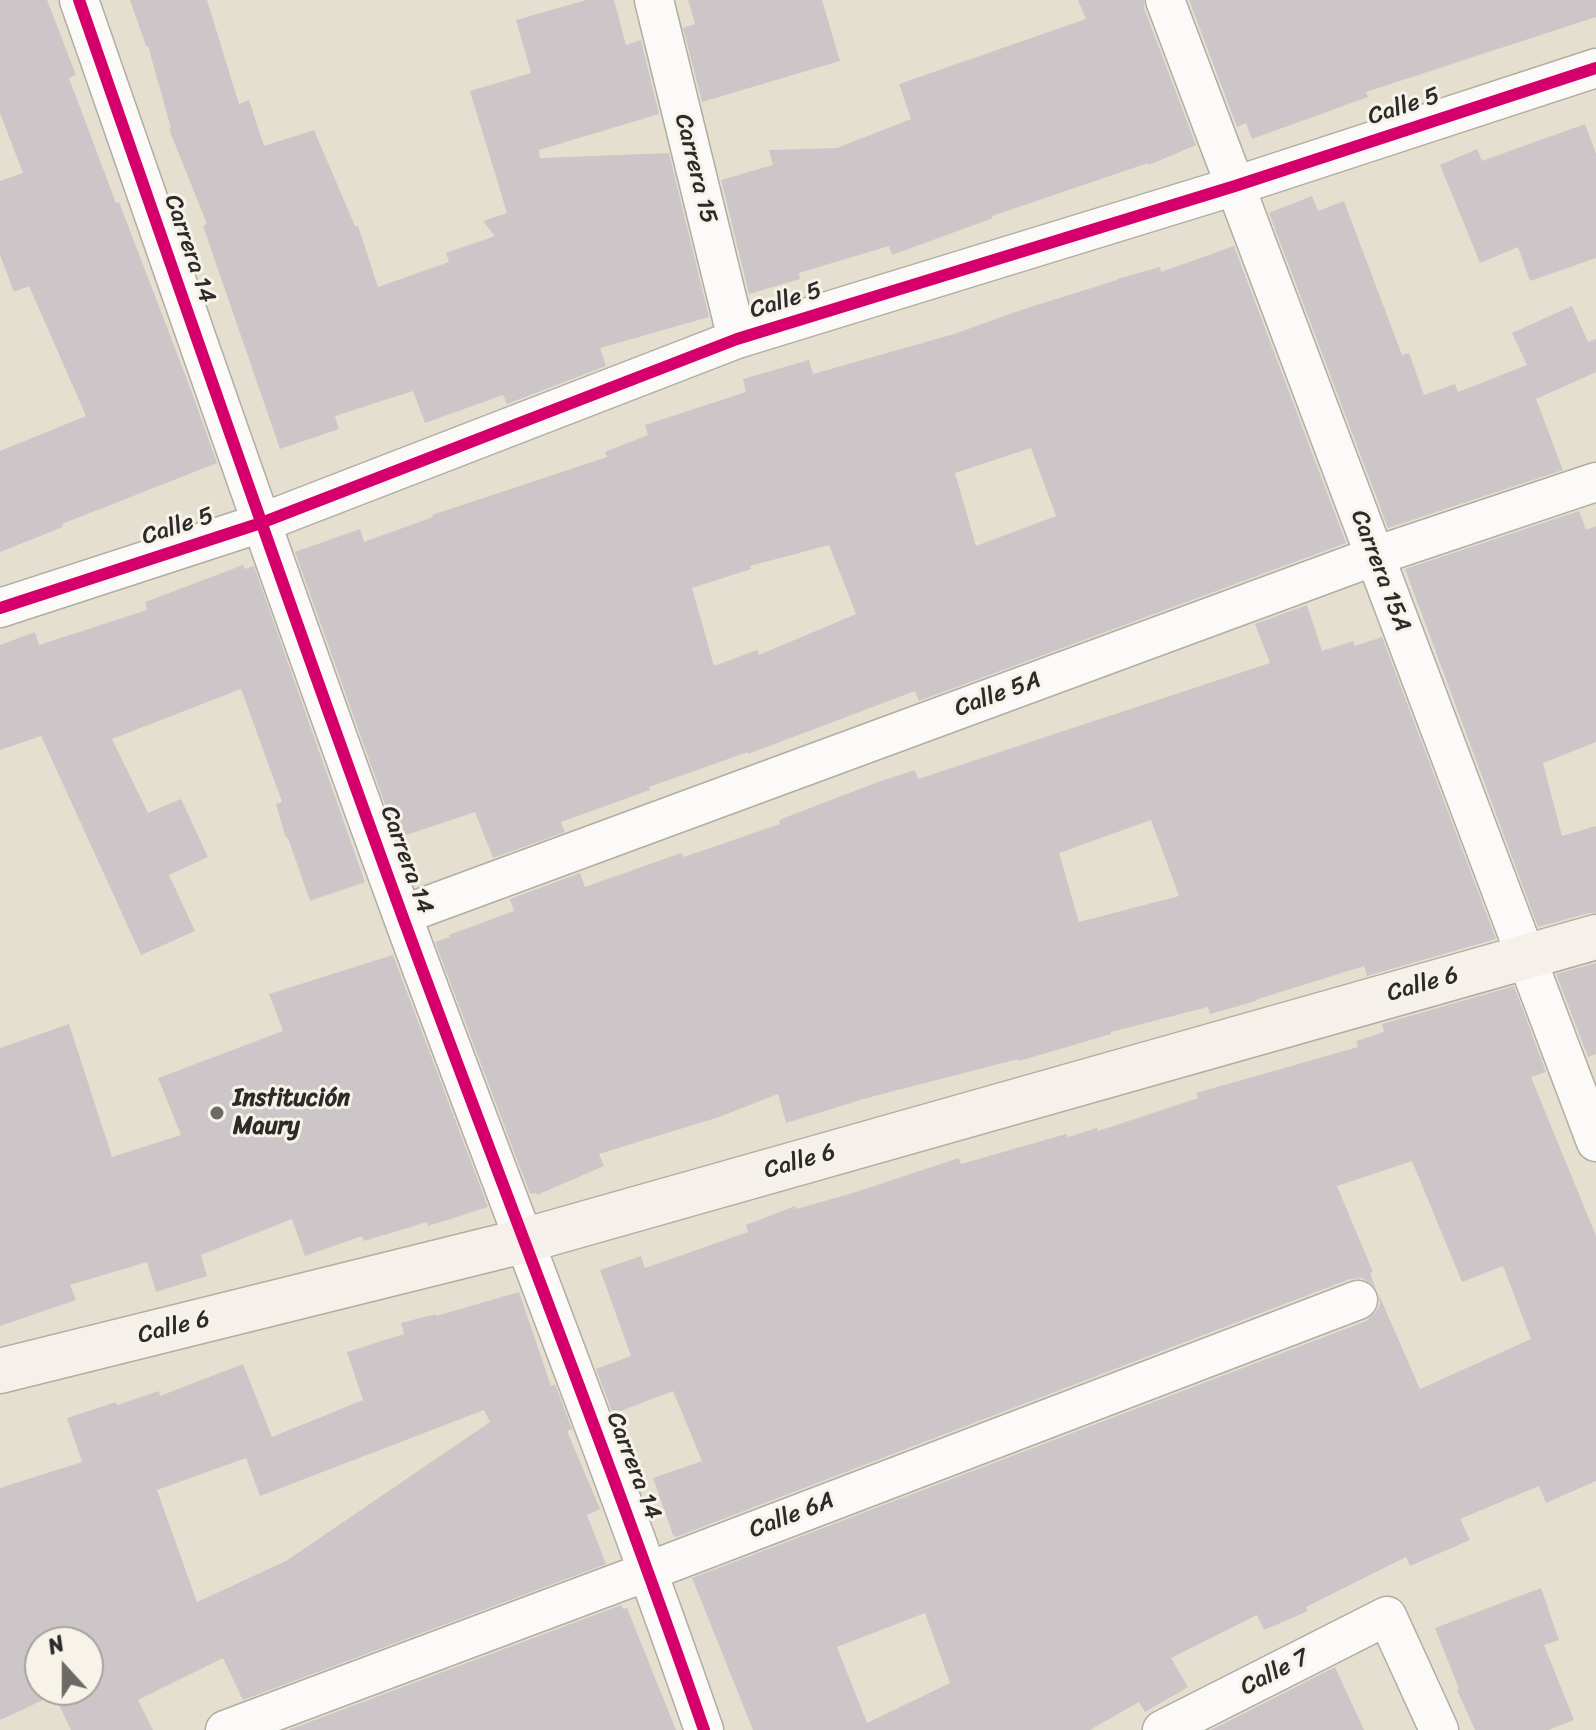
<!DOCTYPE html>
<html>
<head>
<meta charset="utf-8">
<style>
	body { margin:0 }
	#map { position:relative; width:1596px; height:1730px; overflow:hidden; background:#e5dfcf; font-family:Sriracha,sans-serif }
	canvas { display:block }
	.north { position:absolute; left:24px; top:1626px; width:80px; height:80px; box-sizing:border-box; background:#f7f3e8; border:2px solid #a5a39c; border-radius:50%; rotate:339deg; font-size:22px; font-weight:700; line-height:32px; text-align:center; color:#2b2b2b }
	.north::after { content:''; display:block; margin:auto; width:28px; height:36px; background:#6c6a64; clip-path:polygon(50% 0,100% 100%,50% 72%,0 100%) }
</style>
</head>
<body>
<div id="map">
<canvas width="1596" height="1730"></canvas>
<div class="north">N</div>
</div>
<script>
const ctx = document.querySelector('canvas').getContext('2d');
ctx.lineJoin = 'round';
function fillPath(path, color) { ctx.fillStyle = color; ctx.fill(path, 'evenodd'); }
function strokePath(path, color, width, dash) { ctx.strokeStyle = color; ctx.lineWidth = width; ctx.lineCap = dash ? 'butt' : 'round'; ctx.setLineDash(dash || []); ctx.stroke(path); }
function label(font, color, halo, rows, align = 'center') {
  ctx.font = font + ' Sriracha,sans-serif'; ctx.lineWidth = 6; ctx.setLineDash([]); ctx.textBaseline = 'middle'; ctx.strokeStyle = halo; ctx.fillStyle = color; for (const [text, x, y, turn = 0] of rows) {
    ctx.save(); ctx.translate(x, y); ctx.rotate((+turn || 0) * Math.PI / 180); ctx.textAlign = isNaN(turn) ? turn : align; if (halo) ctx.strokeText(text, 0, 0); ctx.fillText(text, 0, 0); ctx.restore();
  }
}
fillPath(new Path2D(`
	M 0,0 L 47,0 L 76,75 L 69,78 L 116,203 L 119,202 L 191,390 L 217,463 L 62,524 L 63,527 L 0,552 L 0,451 L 86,416 L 29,286 L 14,292 L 0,255 L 0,181 L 23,173 L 0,113 Z
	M 130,0 L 207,0 L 239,104 L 249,100 L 264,146 L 314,130 L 355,226 L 358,226 L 378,287 L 449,262 L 446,253 L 495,236 L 483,221 L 507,213 L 470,91 L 531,73 L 516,20 L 586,0 L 614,0 L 626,45 L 641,40 L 659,114 L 539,150 L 540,158 L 669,153 L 709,317 L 600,348 L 606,366 L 507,404 L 503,395 L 425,423 L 413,391 L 335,416 L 339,429 L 280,449 L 203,226 L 207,224 L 169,129 L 171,128 L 148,46 L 146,46 Z
	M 688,0 L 822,0 L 840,61 L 702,102 L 683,28 L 695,24 Z
	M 1078,0 L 1144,0 L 1144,8 L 1196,145 L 1149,165 L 1148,163 L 992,216 L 993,218 L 892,255 L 889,246 L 799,273 L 800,279 L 749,294 L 721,180 L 773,165 L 769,150 L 837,148 L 911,119 L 899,84 L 1086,19 Z
	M 1189,0 L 1596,0 L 1596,17 L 1366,92 L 1368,97 L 1252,139 L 1246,123 L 1237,127 Z
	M 1585,124 L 1596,154 L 1596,258 L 1530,281 L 1518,247 L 1480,263 L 1440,165 L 1477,149 L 1482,161 Z
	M 1312,196 L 1318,211 L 1344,201 L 1402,355 L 1409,353 L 1424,395 L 1455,384 L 1458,392 L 1527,365 L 1512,333 L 1572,306 L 1588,342 L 1596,339 L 1596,372 L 1536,399 L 1563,470 L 1388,528 L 1269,213 Z
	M 1234,246 L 1346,543 L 919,701 L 915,691 L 748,754 L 748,752 L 649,787 L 650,790 L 561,822 L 565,832 L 493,858 L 475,812 L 397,838 L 295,552 L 360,529 L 364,542 L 433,517 L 432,515 L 607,457 L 605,452 L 648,435 L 645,425 L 746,392 L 743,379 L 809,360 L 813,374 L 954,334 L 1024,309 L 1117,280 L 1117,279 L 1160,267 L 1161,272 ZM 1031,448 L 1056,516 L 976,546 L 955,473 ZM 829,545 L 856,614 L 759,655 L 757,650 L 714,666 L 692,588 L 751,569 L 750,566 Z
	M 1579,511 L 1586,530 L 1596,526 L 1596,742 L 1543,763 L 1562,836 L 1596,826 L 1596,913 L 1589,913 L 1538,927 L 1405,569 Z
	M 243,565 L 245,569 L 254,566 L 365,882 L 310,901 L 288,838 L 286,838 L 276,804 L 282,802 L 241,689 L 112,739 L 148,813 L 181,799 L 208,857 L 169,875 L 195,931 L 141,955 L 41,736 L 0,750 L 0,645 L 35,632 L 39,645 L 147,610 L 145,602 Z
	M 1307,605 L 1322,651 L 1353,641 L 1355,646 L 1382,637 L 1496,939 L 1367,976 L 1364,966 L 1255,1000 L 1256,1001 L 1210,1014 L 1208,1007 L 1111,1032 L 1111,1034 L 1019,1061 L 1018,1059 L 867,1098 L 786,1123 L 778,1094 L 719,1117 L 599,1154 L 604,1166 L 537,1195 L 536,1193 L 530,1194 L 435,942 L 450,937 L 449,935 L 514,911 L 510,899 L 580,873 L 585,887 L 681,853 L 684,857 L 780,824 L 779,820 L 878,782 L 915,770 L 918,779 L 1270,663 L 1255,624 ZM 1151,820 L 1179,896 L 1079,922 L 1059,853 Z
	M 393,955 L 488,1207 L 428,1226 L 427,1222 L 364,1241 L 362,1236 L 305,1256 L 292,1219 L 201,1255 L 207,1276 L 156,1292 L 147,1262 L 70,1285 L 76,1300 L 0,1326 L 0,1048 L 69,1024 L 112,1157 L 181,1135 L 158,1078 L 283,1031 L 269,994 Z
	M 1596,963 L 1596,1054 L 1588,1057 L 1556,974 Z
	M 1514,986 L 1546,1072 L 1531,1077 L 1596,1236 L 1596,1481 L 1546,1503 L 1539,1486 L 1460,1519 L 1470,1540 L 1410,1566 L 1406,1557 L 1306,1607 L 1308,1611 L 1264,1630 L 1257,1615 L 1171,1658 L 1188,1687 L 1145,1712 L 1139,1702 L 1090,1730 L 753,1730 L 692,1578 L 1366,1321 L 1375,1313 L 1380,1304 L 1379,1295 L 1420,1389 L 1531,1339 L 1503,1266 L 1462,1282 L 1412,1161 L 1337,1186 L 1373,1272 L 1370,1273 L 1376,1289 L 1371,1283 L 1362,1278 L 1350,1279 L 676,1537 L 673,1535 L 653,1478 L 702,1461 L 673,1391 L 613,1414 L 596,1369 L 631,1356 L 600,1270 L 641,1256 L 645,1268 L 748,1232 L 746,1225 L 795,1206 L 796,1209 L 853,1193 L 959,1158 L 961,1164 L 1066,1134 L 1068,1137 L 1097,1128 L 1098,1131 L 1198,1098 L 1196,1093 L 1358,1047 L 1356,1041 L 1384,1032 L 1382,1024 ZM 925,1613 L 950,1683 L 867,1723 L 837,1647 Z
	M 519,1292 L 551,1386 L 555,1384 L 572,1429 L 567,1431 L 600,1509 L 587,1515 L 606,1564 L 243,1700 L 223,1658 L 138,1700 L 153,1730 L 71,1730 L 54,1695 L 0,1720 L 0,1488 L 82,1462 L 67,1418 L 116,1402 L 117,1405 L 159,1391 L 160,1396 L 243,1364 L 272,1437 L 363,1400 L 347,1352 L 404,1334 L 401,1323 L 436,1314 L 436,1316 ZM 484,1410 L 490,1422 L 286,1561 L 197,1602 L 157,1490 L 246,1458 L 260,1496 ZM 40,1642 L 88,1642 L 88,1690 L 40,1690 Z
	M 1541,1588 L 1559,1640 L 1544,1645 L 1574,1720 L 1548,1730 L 1475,1730 L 1457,1690 L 1459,1689 L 1435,1628 Z
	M 621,1605 L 623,1609 L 627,1608 L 676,1730 L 288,1730 Z
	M 1335,1667 L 1364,1730 L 1211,1730 Z`), '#cdc6c9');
const street = new Path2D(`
	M 79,0 C 185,305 291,611 402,915 C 502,1187 609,1456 704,1730
	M 654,0 L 737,339
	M 1165,0 L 1596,1142
	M 0,608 L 261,523 L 737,339 L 1235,186 L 1596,68
	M 402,915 L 1375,556 L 1596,482
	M 225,1730 L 649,1571 L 1358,1300
	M 1162,1730 L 1387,1616 L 1439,1730`);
const secondary = new Path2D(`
	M 0,1371 L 523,1241 L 1596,937`);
strokePath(street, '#b1ada3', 41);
strokePath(secondary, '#b1ada3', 47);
strokePath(street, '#fbfaf8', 38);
strokePath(secondary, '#f5f1ea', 44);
strokePath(new Path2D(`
	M 79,0 C 185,305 291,611 402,915 C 502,1187 609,1456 704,1730
	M 0,608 L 261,523 L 737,339 L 1235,186 L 1596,68`), '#d6006c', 12);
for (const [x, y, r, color] of [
	[217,1113,8,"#6c6a64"]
]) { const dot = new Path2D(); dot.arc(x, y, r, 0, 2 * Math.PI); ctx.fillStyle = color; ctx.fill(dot); strokePath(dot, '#f7f3e8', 3); }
label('24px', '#2b2b2b', '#f7f3e8', [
	["Calle 5",1404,107,-18],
	["Carrera 15",695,169,76],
	["Carrera 14",189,249,71],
	["Calle 5",786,301,-17],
	["Calle 5",178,527,-18],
	["Carrera 15A",1380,571,69],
	["Calle 5A",998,695,-20],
	["Carrera 14",406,860,70],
	["Calle 6",1423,985,-16],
	["Calle 6",800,1162,-16],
	["Calle 6",174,1328,-14],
	["Carrera 14",633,1466,69],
	["Calle 6A",792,1516,-21],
	["Calle 7",1275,1673,-27]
]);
label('bold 24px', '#2b2b2b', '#f7f3e8', [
	["Institución",233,1099],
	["Maury",233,1127]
], 'left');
</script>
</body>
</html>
